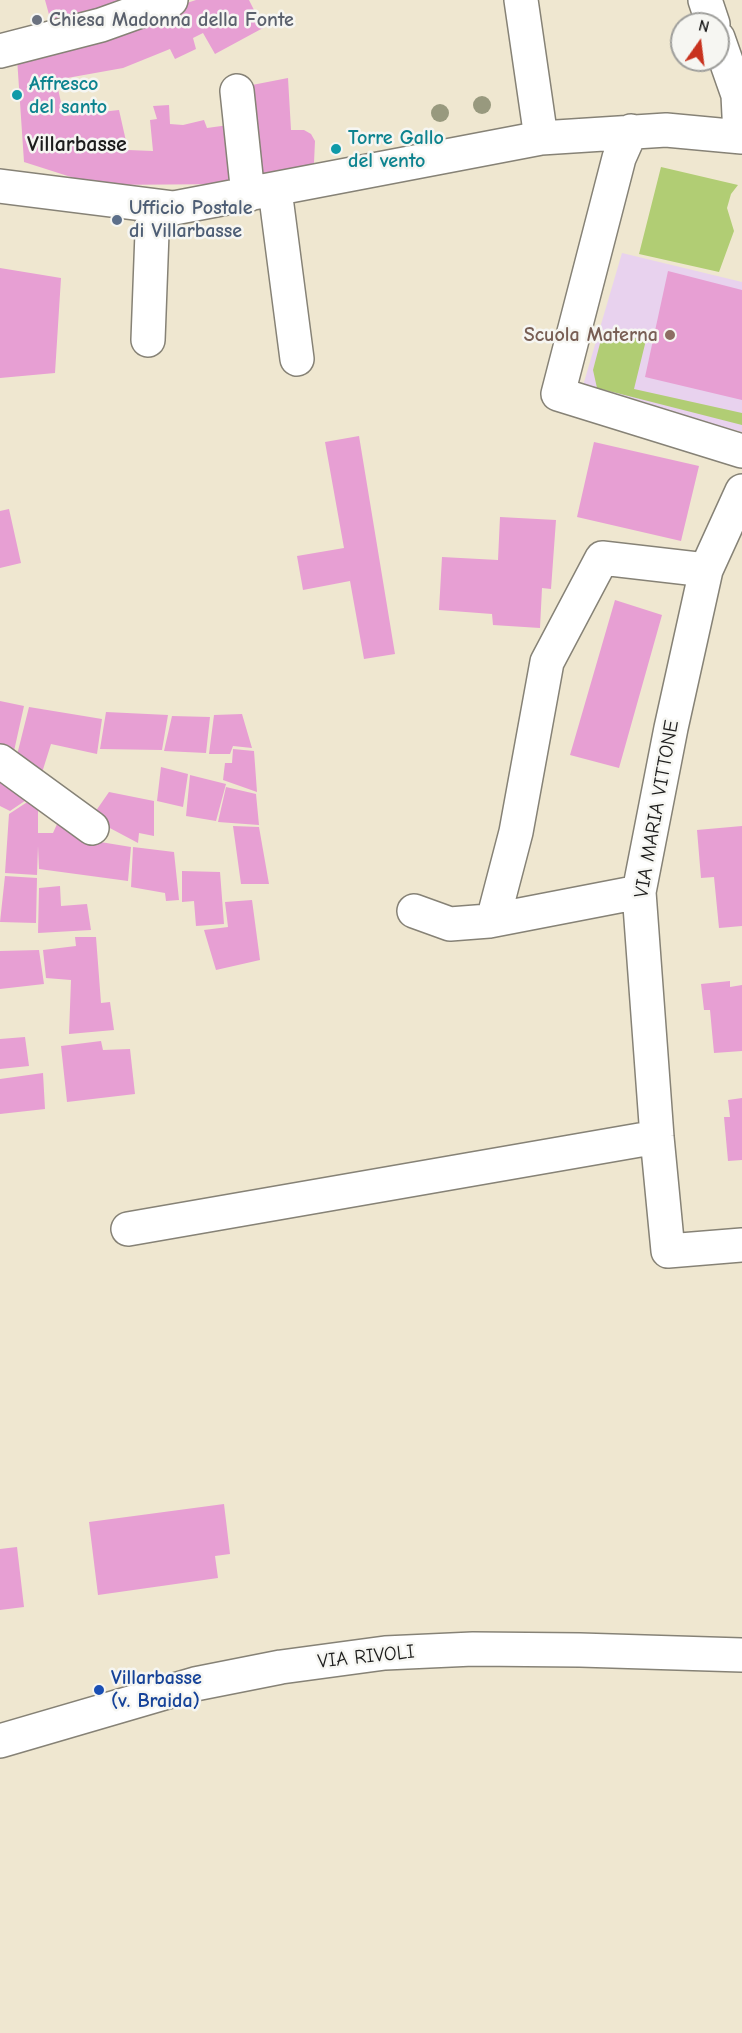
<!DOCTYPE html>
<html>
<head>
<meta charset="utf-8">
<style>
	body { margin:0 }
	#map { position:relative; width:742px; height:2033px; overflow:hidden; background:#efe7d0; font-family:"Comic Neue",sans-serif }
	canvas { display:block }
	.north { position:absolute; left:670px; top:12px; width:60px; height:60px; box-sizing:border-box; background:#f6f6f2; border:2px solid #9f9f9c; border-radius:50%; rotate:14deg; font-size:16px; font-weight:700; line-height:24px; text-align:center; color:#1c1c1c }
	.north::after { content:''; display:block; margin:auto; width:21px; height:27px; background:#c8321e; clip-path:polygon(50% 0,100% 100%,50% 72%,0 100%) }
</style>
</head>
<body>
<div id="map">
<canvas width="742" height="2033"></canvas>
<div class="north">N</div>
</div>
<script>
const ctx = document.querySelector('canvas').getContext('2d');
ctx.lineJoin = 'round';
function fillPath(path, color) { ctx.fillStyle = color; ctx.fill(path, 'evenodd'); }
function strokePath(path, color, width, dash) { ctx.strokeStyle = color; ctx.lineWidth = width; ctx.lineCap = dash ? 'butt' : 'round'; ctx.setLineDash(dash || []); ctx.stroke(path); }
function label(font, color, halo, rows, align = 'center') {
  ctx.font = font + ' "Comic Neue",sans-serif'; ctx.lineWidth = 5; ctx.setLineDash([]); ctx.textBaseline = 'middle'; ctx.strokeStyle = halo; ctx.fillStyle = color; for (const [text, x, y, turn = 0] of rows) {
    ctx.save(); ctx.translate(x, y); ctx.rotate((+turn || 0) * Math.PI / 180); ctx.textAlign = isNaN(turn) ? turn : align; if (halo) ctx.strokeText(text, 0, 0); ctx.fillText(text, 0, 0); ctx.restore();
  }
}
fillPath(new Path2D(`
	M 622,253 L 742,282 L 742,432 L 582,389 Z`), '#e8d2ee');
fillPath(new Path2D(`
	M 661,167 L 738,185 L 731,194 L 727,208 L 734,231 L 719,272 L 639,254 Z
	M 603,332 L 646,340 L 634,389 L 742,413 L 742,425 L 597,388 L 593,370 Z`), '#b1cd74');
fillPath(new Path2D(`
	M 45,0 L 154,0 L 53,29 Z
	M 196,0 L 249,0 L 263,28 L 215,54 L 203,33 L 193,38 L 196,49 L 175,59 L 170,49 L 123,68 L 56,80 L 64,116 L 119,110 L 128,150 L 153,151 L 150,120 L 157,119 L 153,106 L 169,105 L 170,124 L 183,125 L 204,120 L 207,128 L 236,124 L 238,184 L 96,185 L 24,162 L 17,58 Z
	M 288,78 L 291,130 L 304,130 L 311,134 L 315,141 L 314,163 L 301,168 L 255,175 L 247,86 Z
	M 0,268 L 61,278 L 55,373 L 0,378 Z
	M 668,271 L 742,290 L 742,400 L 645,377 Z
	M 359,436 L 395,654 L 364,659 L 350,581 L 303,590 L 297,556 L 344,548 L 325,442 Z
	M 594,442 L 699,466 L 681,541 L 577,517 Z
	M 9,509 L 21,563 L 0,568 L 0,511 Z
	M 500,517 L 556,520 L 551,589 L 542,588 L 540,628 L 493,625 L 492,614 L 439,610 L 442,557 L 498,560 Z
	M 615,600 L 662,615 L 619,768 L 570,755 Z
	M 0,701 L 24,706 L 12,760 L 0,752 Z
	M 29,707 L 102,719 L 97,754 L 51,744 L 40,779 L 15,763 Z
	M 106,712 L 168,715 L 162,750 L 100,749 Z
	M 242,714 L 252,748 L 233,746 L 230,754 L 209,754 L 214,715 Z
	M 172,716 L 210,717 L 206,753 L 164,751 Z
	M 233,749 L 254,751 L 257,792 L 223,780 L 225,763 L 232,763 Z
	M 0,767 L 38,792 L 10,811 L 0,806 Z
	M 161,767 L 188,774 L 183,807 L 157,801 Z
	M 190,775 L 226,784 L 216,821 L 186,816 Z
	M 226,787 L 256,794 L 259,825 L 218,822 Z
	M 109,792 L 154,801 L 154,836 L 139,833 L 138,843 L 91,818 Z
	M 38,795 L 38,833 L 53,833 L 62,813 L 82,839 L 131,847 L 128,881 L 39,869 L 38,846 L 37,875 L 5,873 L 9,814 Z
	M 233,826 L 259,827 L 269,884 L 241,884 Z
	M 742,826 L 742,926 L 719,928 L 714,877 L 701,878 L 697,830 Z
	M 133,847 L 174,852 L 179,900 L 166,901 L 165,893 L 131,887 Z
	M 182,871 L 220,872 L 224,924 L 196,926 L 194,901 L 182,902 Z
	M 5,876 L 37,878 L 36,923 L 0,922 Z
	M 60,886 L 61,906 L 87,904 L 91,930 L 38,933 L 39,888 Z
	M 252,900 L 260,960 L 216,970 L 204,930 L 228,927 L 225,902 Z
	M 75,937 L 96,937 L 101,1003 L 110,1002 L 114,1030 L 69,1034 L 71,980 L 46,978 L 43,950 L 76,946 Z
	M 39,950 L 44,984 L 0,989 L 0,951 Z
	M 730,981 L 730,987 L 742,985 L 742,1051 L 714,1053 L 710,1010 L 704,1010 L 701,984 Z
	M 25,1037 L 29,1066 L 0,1069 L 0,1039 Z
	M 101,1041 L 103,1050 L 130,1049 L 135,1094 L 67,1102 L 61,1046 Z
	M 43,1073 L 45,1109 L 0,1114 L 0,1079 Z
	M 742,1098 L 742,1160 L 728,1161 L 724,1117 L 730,1117 L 728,1100 Z
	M 224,1504 L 230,1554 L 215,1556 L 218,1578 L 98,1595 L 89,1522 Z
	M 17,1547 L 24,1607 L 0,1610 L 0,1549 Z`), '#e79fd3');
const minor = new Path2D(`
	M 521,0 L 541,138
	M 705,0 L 713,24
	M 718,38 L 738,95 L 740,136
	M 0,51 L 101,25 L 171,0
	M 237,91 L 248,195
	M 631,131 L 619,158 L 558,394 L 742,451
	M 0,186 L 174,208 L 541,138 L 666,130 L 742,137
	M 275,190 L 297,359
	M 148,340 L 153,206
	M 742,491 L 706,570 L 671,728 L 639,892 L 657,1137 L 668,1251 L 742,1245
	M 0,761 L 92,828
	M 414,911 L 450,924 L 489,921 L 639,892
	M 493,920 L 516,832 L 547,662 L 602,558 L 706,570
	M 128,1229 L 657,1137
	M 0,1741 L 195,1684 L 281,1667 L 385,1653 L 473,1649 L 580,1650 L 742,1655`);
strokePath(minor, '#868276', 36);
strokePath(minor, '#fff', 33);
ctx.fillStyle = '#98997e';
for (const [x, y] of [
	[482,105],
	[440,113]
]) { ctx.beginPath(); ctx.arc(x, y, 9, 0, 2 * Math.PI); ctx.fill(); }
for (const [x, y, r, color] of [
	[37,20,6,"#6b7280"],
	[17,95,6,"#0f9aa8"],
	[336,149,6,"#0f9aa8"],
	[117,220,6,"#5c6f8a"],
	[670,335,6,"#8d6e63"],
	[99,1690,6,"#1a4fb4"]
]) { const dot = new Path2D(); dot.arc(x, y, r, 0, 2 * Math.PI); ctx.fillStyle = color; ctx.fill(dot); strokePath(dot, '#f6f6f2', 2); }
label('bold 20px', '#5b616d', '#f6f6f2', [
	["Chiesa Madonna della Fonte",49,20]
], 'left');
label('bold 20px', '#0d838f', '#f6f6f2', [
	["Affresco",29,84],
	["del santo",29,107],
	["Torre Gallo",348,138],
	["del vento",348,161]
], 'left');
label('bold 20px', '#4e5e75', '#f6f6f2', [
	["Ufficio Postale",129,208],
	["di Villarbasse",129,231]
], 'left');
label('bold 20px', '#785e54', '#f6f6f2', [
	["Scuola Materna",658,335]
], 'right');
label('20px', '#1c1c1c', '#f6f6f2', [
	["VIA MARIA VITTONE",657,809,-80],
	["VIA RIVOLI",366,1657,-6]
]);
label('bold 20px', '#164399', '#f6f6f2', [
	["Villarbasse",111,1678],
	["(v. Braida)",111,1701]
], 'left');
label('bold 22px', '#1c1c1c', '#f6f6f2', [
	["Villarbasse",77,145]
]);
</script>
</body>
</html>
